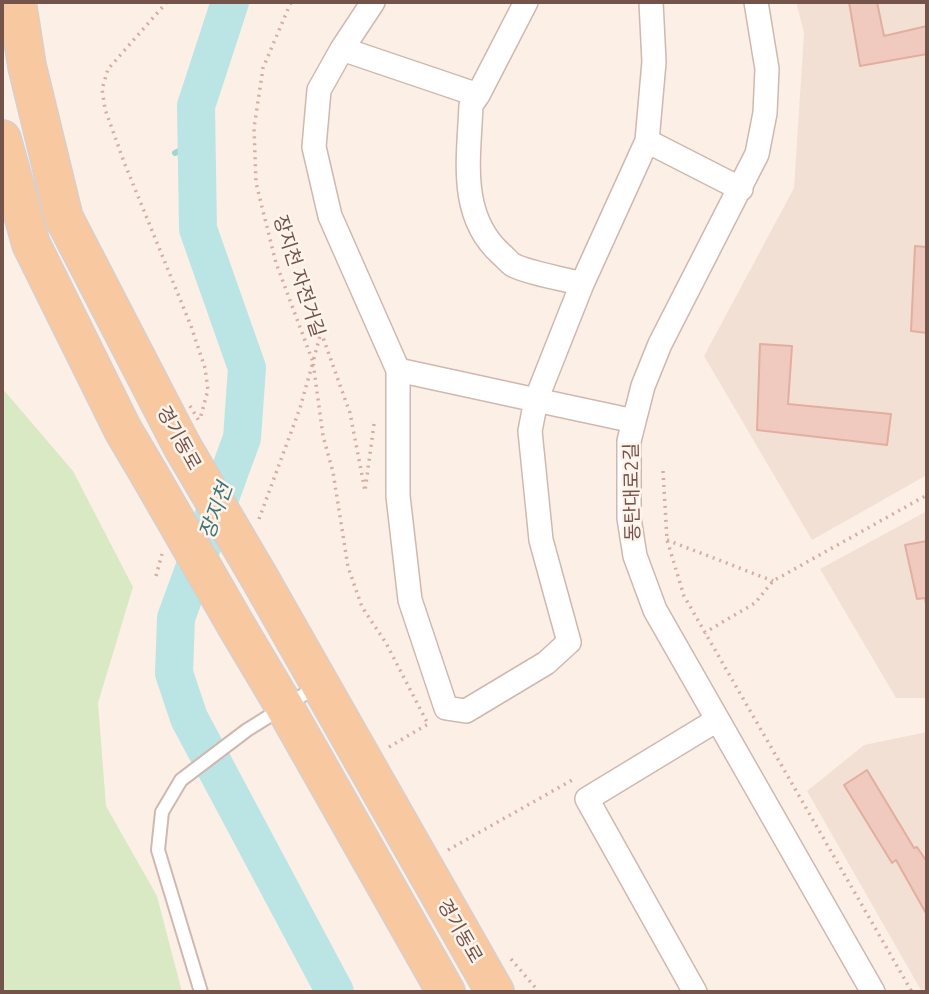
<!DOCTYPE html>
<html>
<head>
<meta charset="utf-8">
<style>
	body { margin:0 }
	#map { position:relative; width:929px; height:994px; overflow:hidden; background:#fcf0e6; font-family:Ubuntu,sans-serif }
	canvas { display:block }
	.frame { position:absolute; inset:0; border:4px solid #74534b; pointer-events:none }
</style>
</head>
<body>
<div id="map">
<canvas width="929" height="994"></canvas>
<div class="frame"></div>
</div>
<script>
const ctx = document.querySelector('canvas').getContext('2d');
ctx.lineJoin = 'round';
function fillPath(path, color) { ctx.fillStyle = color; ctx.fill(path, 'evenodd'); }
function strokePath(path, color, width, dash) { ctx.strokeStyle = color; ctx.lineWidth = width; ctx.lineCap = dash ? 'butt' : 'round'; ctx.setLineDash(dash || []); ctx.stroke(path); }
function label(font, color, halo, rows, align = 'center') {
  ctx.font = font + ' Ubuntu,"Noto Sans KR",sans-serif'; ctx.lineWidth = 5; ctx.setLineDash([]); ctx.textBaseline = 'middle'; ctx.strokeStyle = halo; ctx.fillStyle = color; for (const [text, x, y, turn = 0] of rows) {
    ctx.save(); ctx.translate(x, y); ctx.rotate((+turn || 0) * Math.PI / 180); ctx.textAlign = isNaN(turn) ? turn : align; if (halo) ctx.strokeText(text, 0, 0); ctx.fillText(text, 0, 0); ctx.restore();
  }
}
fillPath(new Path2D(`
	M 796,2 L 927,2 L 927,475 L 812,540 L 704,356 L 794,188 L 804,33 Z
	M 927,511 L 927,698 L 896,698 L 820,569 Z
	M 927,732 L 927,992 L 922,992 L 807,791 L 864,745 Z`), '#f3e0d4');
fillPath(new Path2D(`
	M 2,388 L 73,471 L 133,587 L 98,703 L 106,806 L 157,896 L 182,992 L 2,992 Z`), '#d9e9c4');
strokePath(new Path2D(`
	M 175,153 L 197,142`), '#a1d6d6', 6);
strokePath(new Path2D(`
	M 230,2 L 196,106 L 198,229 L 247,368 L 242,438 L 176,618 L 174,673 L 189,718 L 335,992`), '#bbe5e4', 38);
const building = new Path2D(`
	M 849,2 L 877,2 L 884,36 L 927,26 L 927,54 L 860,66 Z
	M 915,246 L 927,247 L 927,333 L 911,331 Z
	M 760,344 L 792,346 L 788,404 L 891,414 L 887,445 L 757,430 Z
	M 927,541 L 927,611 L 925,598 L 917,599 L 905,545 Z
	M 867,770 L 914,848 L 917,847 L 927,862 L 927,915 L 896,860 L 892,863 L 844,785 Z`);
fillPath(building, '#f0cabe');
strokePath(building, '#e2ae9f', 2);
const service = new Path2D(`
	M 201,992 L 158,850 L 162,812 L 181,780 L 247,730 L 319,685`);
const minor = new Path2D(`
	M 373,2 L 342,49 L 319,90 L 314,147 L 330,216 L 398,370 L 398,496 L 410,600 L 446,708 L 466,711 L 546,663 L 569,642 L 541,540 L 530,431 L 536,400 L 634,421
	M 756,2 L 767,69 L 765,113 L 757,154 L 660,344 L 643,386 L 629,441 L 629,518 L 635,556 L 655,610 L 873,992
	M 342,49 L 478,95 L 471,105 C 469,158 458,215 501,254 C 505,257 509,263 513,265 C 528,273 565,279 582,284
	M 478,95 L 526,2
	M 647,141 L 654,62 L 651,2
	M 398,370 L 536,400 L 582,284 L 647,141 L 741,189
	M 695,992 L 587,799 L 717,720`);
const primary = new Path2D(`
	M 17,2 L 27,66 L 64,218 L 182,446
	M 2,139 L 31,244 L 123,430 L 149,474
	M 259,577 L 495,992
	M 237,627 L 284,706 L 446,992`);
strokePath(service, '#cfb8af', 16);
strokePath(minor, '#cfb8af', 26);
strokePath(primary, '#d8cfcd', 40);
strokePath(new Path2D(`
	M 167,2 L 108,69 L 102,89 L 105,109 L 124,162 L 191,326 L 205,368 L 208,390 L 200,419
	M 374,424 L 365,491 L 350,413 L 321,332 L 313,362 L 323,436 L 333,472 L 348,567 L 362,607 L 386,643 L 428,724
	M 663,471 L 667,540 L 684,596 L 912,992
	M 259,519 L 300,408 L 313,362 L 276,263 L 256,183 L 254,128 L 263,68 L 291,2
	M 667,540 L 773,581
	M 156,576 L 162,554
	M 704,633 L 755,603 L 773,581 L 927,495
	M 389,747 L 428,724
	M 448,850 L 574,779
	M 511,959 L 539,992`), '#d5ada1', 3.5, [2, 5]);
strokePath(service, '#fff', 12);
strokePath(minor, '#fff', 23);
strokePath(primary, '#f8c9a0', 37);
const primaryBridge = new Path2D(`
	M 182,446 L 259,577
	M 149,474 L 237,627`);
strokePath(primaryBridge, '#d8cfcd', 40, []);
strokePath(new Path2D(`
	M 190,406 L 199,421`), '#d5ada1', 3.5, [2, 5]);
strokePath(primaryBridge, '#f8c9a0', 37);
label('19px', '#74534b', '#fef4ec', [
	["장지천 자전거길",299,276,72],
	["경기동로",179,438,61],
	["동탄대로2길",632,492,-91],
	["경기동로",460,931,60]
]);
label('italic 21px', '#407878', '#fef4ec', [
	["장지천",216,511,-70]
]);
</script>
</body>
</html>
